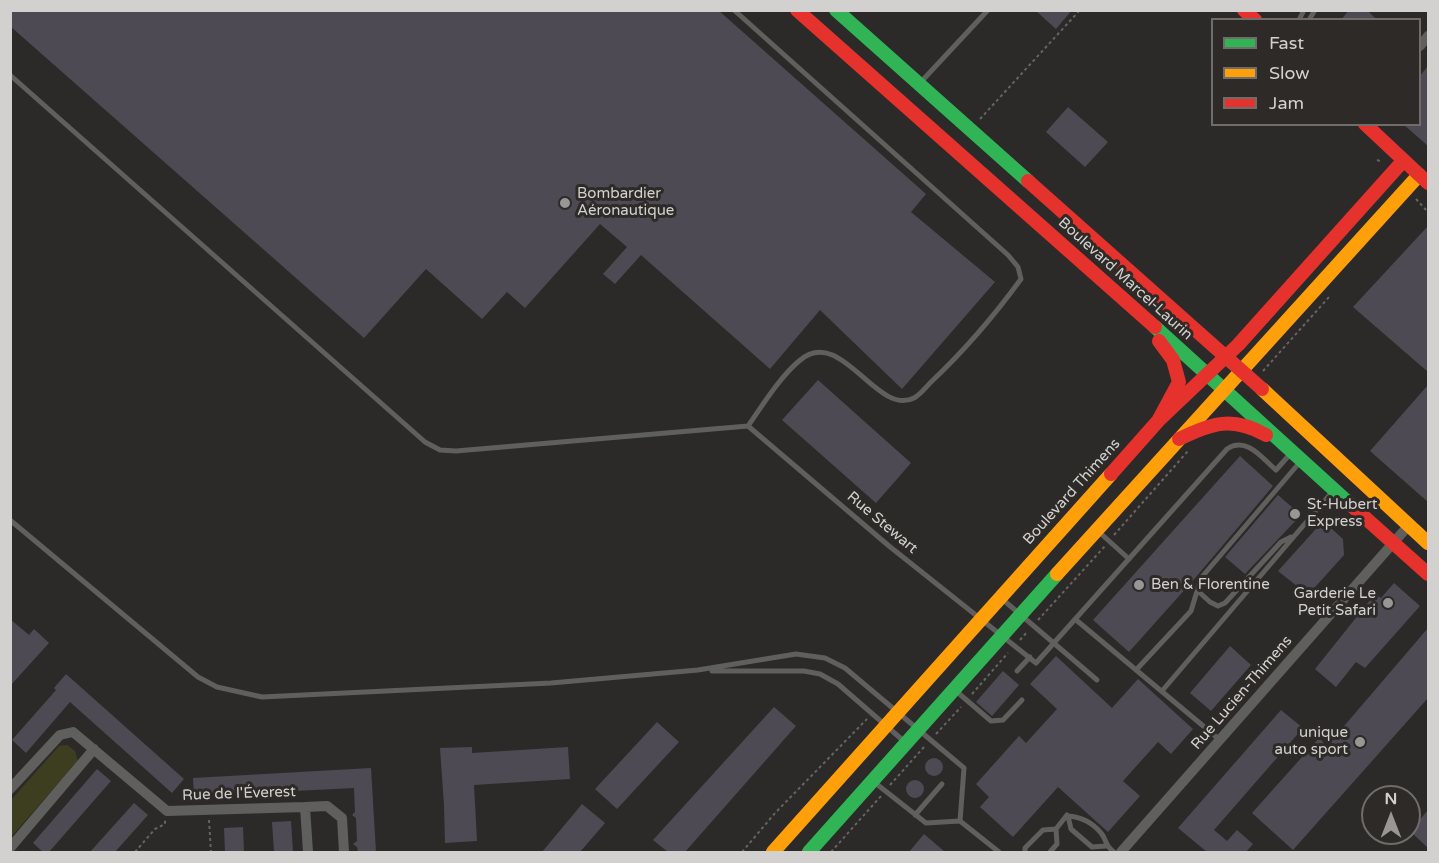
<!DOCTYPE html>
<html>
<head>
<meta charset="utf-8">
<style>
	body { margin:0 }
	#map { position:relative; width:1439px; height:863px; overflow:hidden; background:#2c2a28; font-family:"Varela Round",sans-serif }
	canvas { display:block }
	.frame { position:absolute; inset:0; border:12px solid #d3d1cf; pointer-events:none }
	.legend { position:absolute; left:1211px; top:18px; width:210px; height:108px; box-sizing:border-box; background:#2d2a27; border:2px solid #6f6d6a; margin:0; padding:8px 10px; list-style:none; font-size:18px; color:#d3d1cf }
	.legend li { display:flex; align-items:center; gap:12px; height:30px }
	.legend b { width:30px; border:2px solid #6f6d6a }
	.north { position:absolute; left:1361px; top:785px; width:60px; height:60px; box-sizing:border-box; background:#2d2a27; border:2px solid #6f6d6a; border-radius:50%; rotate:0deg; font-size:16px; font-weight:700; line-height:24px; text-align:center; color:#d3d1cf }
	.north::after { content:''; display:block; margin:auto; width:21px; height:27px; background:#999795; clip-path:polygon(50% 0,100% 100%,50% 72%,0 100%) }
</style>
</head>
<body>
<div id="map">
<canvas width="1439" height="863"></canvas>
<div class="frame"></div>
<ul class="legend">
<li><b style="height:8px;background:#30b455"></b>Fast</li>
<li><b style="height:8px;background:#ff9f0a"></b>Slow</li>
<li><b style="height:8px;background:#e5322d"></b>Jam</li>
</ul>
<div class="north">N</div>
</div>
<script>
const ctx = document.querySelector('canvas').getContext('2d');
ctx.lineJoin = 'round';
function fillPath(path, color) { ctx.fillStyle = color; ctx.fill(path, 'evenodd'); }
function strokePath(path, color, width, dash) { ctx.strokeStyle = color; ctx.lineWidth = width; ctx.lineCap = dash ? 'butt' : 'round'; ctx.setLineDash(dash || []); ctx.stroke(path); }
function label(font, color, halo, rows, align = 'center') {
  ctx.font = font + ' "Varela Round",sans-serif'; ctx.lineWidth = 6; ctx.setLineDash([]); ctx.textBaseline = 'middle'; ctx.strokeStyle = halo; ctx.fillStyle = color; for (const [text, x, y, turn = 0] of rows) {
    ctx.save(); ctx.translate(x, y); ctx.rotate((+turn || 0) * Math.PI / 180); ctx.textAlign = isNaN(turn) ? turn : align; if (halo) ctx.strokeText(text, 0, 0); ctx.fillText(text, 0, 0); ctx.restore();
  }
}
fillPath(new Path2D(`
	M 67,745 L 75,751 L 78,761 L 11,837 L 11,800 L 59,746 Z`), '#3c3e1f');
fillPath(new Path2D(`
	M 10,10 L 718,10 L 926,194 L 911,212 L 995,282 L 902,389 L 820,310 L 770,369 L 641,255 L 615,284 L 603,274 L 627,247 L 600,224 L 525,308 L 507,292 L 482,319 L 426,269 L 364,338 L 10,26 Z
	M 1035,10 L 1072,10 L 1056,29 Z
	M 1349,10 L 1367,10 L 1377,20 L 1341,20 Z
	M 1428,66 L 1428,146 L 1403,124 L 1419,124 L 1419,77 Z
	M 1068,107 L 1108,142 L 1085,167 L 1046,132 Z
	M 1428,226 L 1428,372 L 1353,307 Z
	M 818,380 L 911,463 L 876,503 L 782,420 Z
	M 1428,385 L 1428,502 L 1370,451 Z
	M 1240,456 L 1273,486 L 1196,577 L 1129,652 L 1093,620 Z
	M 1278,495 L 1301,515 L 1245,574 L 1225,557 Z
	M 1323,521 L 1343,539 L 1344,555 L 1308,595 L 1278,571 Z
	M 1394,583 L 1420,606 L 1365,668 L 1356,662 L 1336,687 L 1315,669 L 1375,594 L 1381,598 Z
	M 10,619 L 29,635 L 34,629 L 49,643 L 10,686 Z
	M 1428,628 L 1428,698 L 1293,850 L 1252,813 L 1319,738 L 1327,746 Z
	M 1230,646 L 1251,665 L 1211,711 L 1190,693 Z
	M 1056,656 L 1112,708 L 1138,679 L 1193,729 L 1171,754 L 1158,742 L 1123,781 L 1140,796 L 1108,832 L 1058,787 L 1013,837 L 980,807 L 989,797 L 976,784 L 1019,736 L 1026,743 L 1057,709 L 1030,684 Z
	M 1003,671 L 1019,685 L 992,716 L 976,702 Z
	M 66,674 L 184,779 L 172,793 L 70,702 L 26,753 L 12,740 L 56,690 L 54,688 Z
	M 774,707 L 796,726 L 685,852 L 668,852 L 653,840 Z
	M 1281,710 L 1303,728 L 1214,830 L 1227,841 L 1237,830 L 1253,844 L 1246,852 L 1207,852 L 1178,828 Z
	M 657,722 L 679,742 L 617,809 L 595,789 Z
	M 472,747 L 472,753 L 568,747 L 570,779 L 474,785 L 477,841 L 445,843 L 444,805 L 440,748 Z
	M925 767a9 9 0 1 1 18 0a9 9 0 1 1-18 0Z
	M 371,768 L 376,852 L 358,852 L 357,847 L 353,844 L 357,841 L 356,818 L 352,815 L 355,812 L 354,788 L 194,796 L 193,778 Z
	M 97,769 L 111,781 L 49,852 L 43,852 L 33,843 Z
	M906 789a9 9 0 1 1 18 0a9 9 0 1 1-18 0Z
	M 134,803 L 148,815 L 115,852 L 90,852 Z
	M 582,804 L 605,823 L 580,852 L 542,852 Z
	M 1428,810 L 1428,848 L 1410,831 Z
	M 291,821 L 293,852 L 274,852 L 272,822 Z
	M 243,827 L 244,852 L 225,852 L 224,828 Z
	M 924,834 L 945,852 L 909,852 Z`), '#4d4a53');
strokePath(new Path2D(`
	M 980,119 L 1080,10
	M 1377,160 L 1380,161
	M 1416,199 L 1428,212
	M 1263,371 L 1329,297
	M 1114,535 L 1188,451
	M 1038,620 L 1105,546
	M 1020,640 L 1028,631
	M 972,694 L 1008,653
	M 936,734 L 961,707
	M 890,785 L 924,747
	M 209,820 L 211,852
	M 135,852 L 155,829 L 165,824 L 165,820
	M 742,852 L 776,812 L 867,719
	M 831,852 L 881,796`), '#656564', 2, [3, 3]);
strokePath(new Path2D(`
	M 1299,20 L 1304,10
	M 1309,20 L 1315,10
	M 10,75 L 425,442 L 440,450 L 456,451 L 748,426 C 762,406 780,377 799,361 C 841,324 876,417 914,398 C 920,395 926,387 931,382 C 964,351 994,316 1021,279 L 1018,267 L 1008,255 L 734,10
	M 920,83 L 988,10
	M 748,426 L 889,546 L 1036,663 L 1227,449 C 1246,436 1262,458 1276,470 L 1291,453
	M 10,520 L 198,677 L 217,687 L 262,697 L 551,683 L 698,670 L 796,654 L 825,658 L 845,668 L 964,768 L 960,821 L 999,852
	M 1099,532 L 1129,559
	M 1198,591 L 1210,602 L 1218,606 L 1225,603 L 1281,542 L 1291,537
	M 1001,598 L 1097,680
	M 1075,619 L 1220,740
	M 1136,670 L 1191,611 L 1201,578 L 1300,462
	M 712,671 L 804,671 L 820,674 L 838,684 L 906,743
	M 1017,671 L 1030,657
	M 956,691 L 991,721 L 1003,720 L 1022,700
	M 1162,691 L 1332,492
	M 874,782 L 926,823 L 960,821
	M 915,815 L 942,784
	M 1106,846 L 1092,847 L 1071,829 L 1068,816 C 1082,817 1092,822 1101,833 C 1108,841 1103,844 1114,852
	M 1025,852 L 1025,848 L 1043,830 L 1056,829
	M 1050,852 L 1057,844 L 1056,829 L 1067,815 L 1068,816`), '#5f5f5e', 5);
strokePath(new Path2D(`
	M 1420,46 L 1428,36
	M 10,789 L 60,735 L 73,732 L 167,811 L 305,807
	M 10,848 L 94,749
	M 308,852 L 305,807 L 327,806 L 342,818 L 344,852
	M 1121,852 L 1409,525`), '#5f5f5e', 10);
strokePath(new Path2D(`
	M 836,10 L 1028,181
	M 1155,327 L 1352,506
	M 809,852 L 1057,574`), '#30b455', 14);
strokePath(new Path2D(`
	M 1262,389 L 1428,543
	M 1057,574 C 1177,440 1299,309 1419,175
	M 773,852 L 1111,474`), '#ff9f0a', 14);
strokePath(new Path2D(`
	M 797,10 L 1155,327
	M 1244,10 L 1255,20
	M 1365,124 L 1428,183
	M 1028,181 L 1262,389
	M 1158,421 L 1179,382 L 1173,360 L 1159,341
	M 1179,439 C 1212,423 1232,416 1266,435
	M 1111,474 L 1158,421 L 1238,345 L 1403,161
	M 1352,506 L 1428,574`), '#e5322d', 14);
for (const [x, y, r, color] of [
	[565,203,6,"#999795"],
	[1295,514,6,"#999795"],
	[1139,585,6,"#999795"],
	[1388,603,6,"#999795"],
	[1360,742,6,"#999795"]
]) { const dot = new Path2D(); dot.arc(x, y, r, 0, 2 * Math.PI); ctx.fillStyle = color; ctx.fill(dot); strokePath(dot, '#2d2a27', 2); }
label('15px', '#d3d1cf', '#2d2a27', [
	["Bombardier",577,194],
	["Aéronautique",577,211],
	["St-Hubert",1307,505],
	["Express",1307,522],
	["Ben & Florentine",1151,585],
	["Garderie Le",1376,594,"right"],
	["Petit Safari",1376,611,"right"],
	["unique",1348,733,"right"],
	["auto sport",1348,750,"right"]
], 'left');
label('15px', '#d3d1cf', '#2d2a27', [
	["Boulevard Marcel-Laurin",1125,279,42],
	["Boulevard Thimens",1072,492,-48],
	["Rue Stewart",882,523,40],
	["Rue Lucien-Thimens",1242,693,-49],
	["Rue de l'Éverest",239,794,-2]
]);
</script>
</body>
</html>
